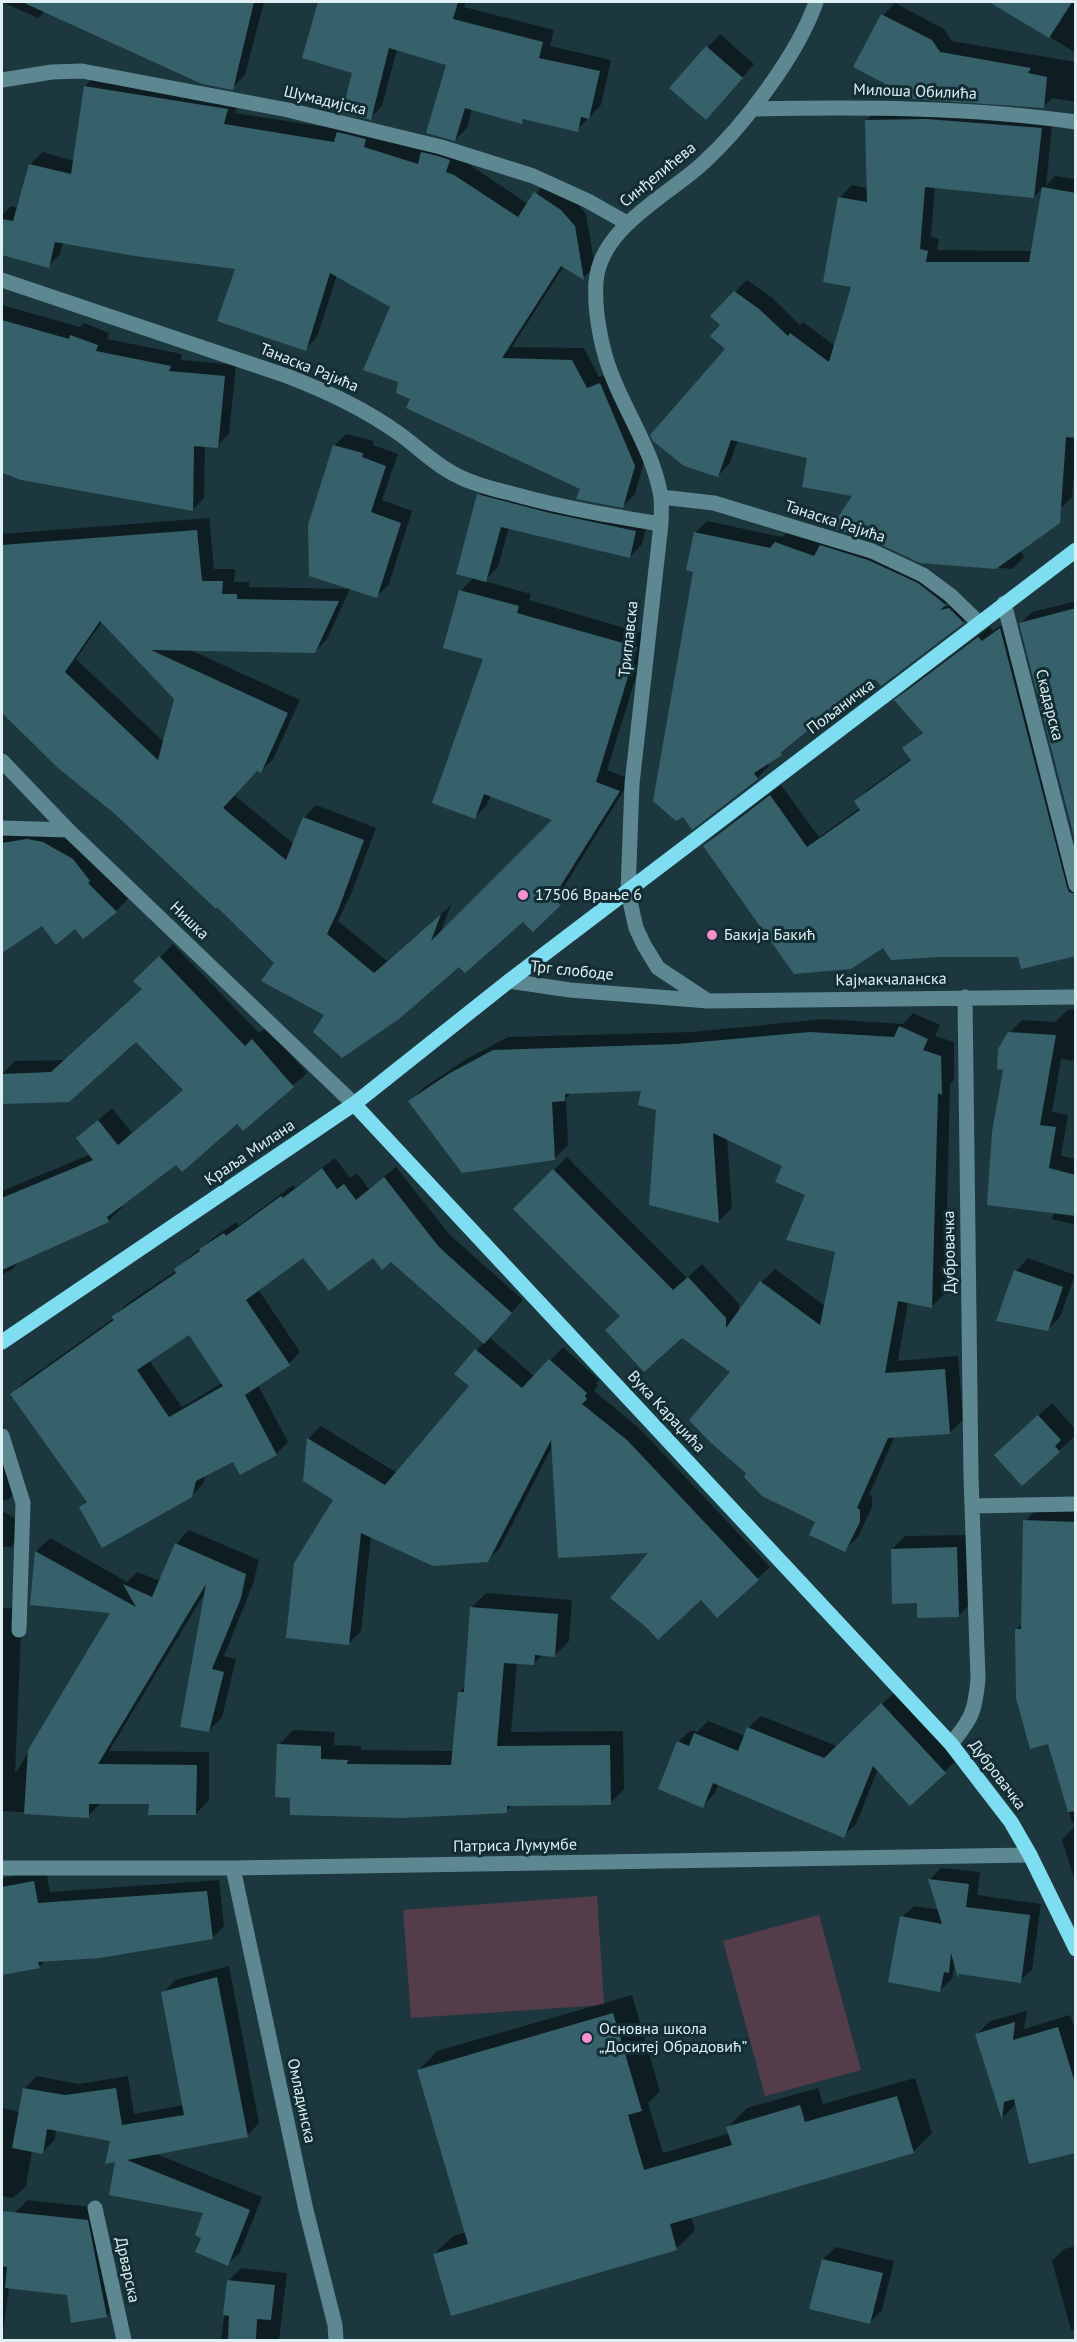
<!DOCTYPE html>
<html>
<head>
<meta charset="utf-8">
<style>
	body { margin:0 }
	#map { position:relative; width:1077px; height:2342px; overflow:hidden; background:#1c383e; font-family:"PT Sans",sans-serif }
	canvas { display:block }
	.frame { position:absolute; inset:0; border:3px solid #dfeff3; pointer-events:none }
</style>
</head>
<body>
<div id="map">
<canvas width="1077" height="2342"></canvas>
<div class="frame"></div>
</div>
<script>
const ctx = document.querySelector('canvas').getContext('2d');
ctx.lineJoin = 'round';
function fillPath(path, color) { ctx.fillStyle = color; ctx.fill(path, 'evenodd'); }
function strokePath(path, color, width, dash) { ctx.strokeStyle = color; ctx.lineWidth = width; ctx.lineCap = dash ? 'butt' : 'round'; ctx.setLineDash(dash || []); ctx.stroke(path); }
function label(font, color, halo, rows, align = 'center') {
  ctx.font = font + ' "PT Sans",sans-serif'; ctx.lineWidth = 6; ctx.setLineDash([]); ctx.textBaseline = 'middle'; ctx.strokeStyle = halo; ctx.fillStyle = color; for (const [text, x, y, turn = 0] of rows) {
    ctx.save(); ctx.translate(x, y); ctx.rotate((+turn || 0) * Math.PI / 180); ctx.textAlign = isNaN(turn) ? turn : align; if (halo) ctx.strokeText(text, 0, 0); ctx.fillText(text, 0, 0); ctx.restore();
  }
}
fillPath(new Path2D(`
	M 597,1896 L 604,2005 L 411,2018 L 403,1910 Z
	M 819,1915 L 861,2070 L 765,2096 L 723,1941 Z`), '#553c4a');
fillPath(new Path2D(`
	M 2,2 L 264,2 L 245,75 L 232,88 L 45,11 L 38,18 Z
	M 319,2 L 466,2 L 464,7 L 554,30 L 550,46 L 611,60 L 601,105 L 577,130 L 526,118 L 522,122 L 472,109 L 467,128 L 455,140 L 447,64 L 397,49 L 382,106 L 370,118 L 354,72 L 304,57 Z
	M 1004,2 L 1076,2 L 1076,53 L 1001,7 Z
	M 895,3 L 944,29 L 952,41 L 1076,62 L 1076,102 L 1052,98 L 1043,107 L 855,66 L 883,15 Z
	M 720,34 L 754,64 L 718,106 L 671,88 Z
	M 97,74 L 239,97 L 235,113 L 461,148 L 457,160 L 467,163 L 528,204 L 547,181 L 573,198 L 586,214 L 595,267 L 583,278 L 564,266 L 512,347 L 584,348 L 599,377 L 613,372 L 646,454 L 635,494 L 623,506 L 582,488 L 412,399 L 400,381 L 392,306 L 337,275 L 317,337 L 305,349 L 237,267 L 63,242 L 60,254 L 48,266 L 2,253 L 2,215 L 11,206 L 19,208 L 30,164 L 43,152 L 74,161 L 85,86 Z
	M 878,109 L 1053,116 L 1046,186 L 1055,176 L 1076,179 L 1076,450 L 1072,497 L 1060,509 L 1015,540 L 1024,557 L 1012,569 L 921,561 L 854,495 L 809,457 L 738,440 L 730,463 L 718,476 L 727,349 L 722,325 L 735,292 L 747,280 L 771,297 L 800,325 L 803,322 L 835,346 L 853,286 L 840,197 L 852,185 L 868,188 L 866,121 ZM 935,187 L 1034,197 L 1043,187 L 1033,251 L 937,250 L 939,239 L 931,237 Z
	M 2,305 L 80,327 L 84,323 L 109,333 L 107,339 L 182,354 L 181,360 L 236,365 L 229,434 L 217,446 L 205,445 L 204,498 L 192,510 L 8,476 L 8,472 L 13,467 L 2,463 Z
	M 346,434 L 374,441 L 373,445 L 398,454 L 382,500 L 412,511 L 389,584 L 377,596 L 334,446 Z
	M 491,482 L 648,519 L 642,544 L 630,557 L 509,527 L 498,567 L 484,581 L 531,594 L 529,600 L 649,635 L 607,770 L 631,779 L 565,885 L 572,892 L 533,930 L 523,920 L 460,965 L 326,1014 L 217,905 L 116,813 L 59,766 L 2,711 L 2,534 L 209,518 L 214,569 L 235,569 L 234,582 L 249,582 L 249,587 L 350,589 L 327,639 L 315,652 L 188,649 L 300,700 L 273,759 L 261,771 L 258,770 L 234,795 L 293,843 L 304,818 L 316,805 L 376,828 L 351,894 L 338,921 L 387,961 L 451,905 L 440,933 L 555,819 L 491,795 L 487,805 L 475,817 L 485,658 L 461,591 L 474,577 L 479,495 ZM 102,622 L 176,699 L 164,742 L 76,659 Z
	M 707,521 L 782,537 L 788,531 L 833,534 L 957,593 L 943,607 L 965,601 L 974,610 L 963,622 L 882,684 L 875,677 L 853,692 L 781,754 L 767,763 L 769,766 L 757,778 L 692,828 L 695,533 Z
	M 1076,601 L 1076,838 L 1021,623 L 1032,612 Z
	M 1012,618 L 1076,869 L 1076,954 L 1019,955 L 884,945 L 705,846 L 716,835 L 781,785 L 819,837 L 860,808 L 856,801 L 867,790 L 912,758 L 904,749 L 924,731 L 896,700 L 907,689 L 990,627 L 993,631 Z
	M 56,831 L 85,847 L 100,870 L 128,899 L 116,911 L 76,927 L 42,924 L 2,951 L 2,833 Z
	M 173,944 L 259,1033 L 266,1027 L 307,1073 L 243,1129 L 237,1122 L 176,1163 L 120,1205 L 122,1208 L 108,1221 L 22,1259 L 11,1270 L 2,1274 L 2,1191 L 91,1154 L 78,1138 L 112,1108 L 132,1133 L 184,1089 L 136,1040 L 2,1103 L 2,1074 L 15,1061 L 66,1060 L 143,989 L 136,981 Z
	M 1069,1009 L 1076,1010 L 1076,1061 L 1061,1059 L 1052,1112 L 1068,1115 L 1061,1156 L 1076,1159 L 1076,1225 L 1052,1219 L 1054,1212 L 1009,1033 L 1022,1020 L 1055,1022 Z
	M 913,1013 L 940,1025 L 935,1036 L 954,1042 L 954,1080 L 950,1084 L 945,1293 L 931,1307 L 908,1302 L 898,1361 L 958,1356 L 963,1420 L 949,1433 L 895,1436 L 869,1495 L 872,1496 L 872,1507 L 858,1537 L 845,1550 L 817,1521 L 748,1473 L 732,1372 L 682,1336 L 621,1316 L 515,1209 L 567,1157 L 687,1278 L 702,1264 L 739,1304 L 739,1313 L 761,1282 L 775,1269 L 825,1306 L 836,1251 L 807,1195 L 784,1165 L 727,1138 L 732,1208 L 719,1221 L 657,1109 L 643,1089 L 572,1092 L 566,1098 L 568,1145 L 555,1158 L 410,1101 L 423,1088 L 465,1060 L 508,1037 L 692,1032 L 824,1019 L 903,1024 Z
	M 335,1158 L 350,1178 L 357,1173 L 369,1189 L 396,1167 L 450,1235 L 523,1300 L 489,1337 L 535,1377 L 563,1347 L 599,1380 L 596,1383 L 598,1386 L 594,1391 L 639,1428 L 770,1567 L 717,1616 L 651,1551 L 553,1445 L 500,1548 L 487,1561 L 371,1536 L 361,1631 L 348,1644 L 335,1500 L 304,1480 L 309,1438 L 321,1426 L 397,1473 L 471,1386 L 456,1374 L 484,1342 L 391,1260 L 373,1256 L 304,1255 L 258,1289 L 300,1352 L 289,1364 L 258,1385 L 288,1442 L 276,1454 L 234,1460 L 206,1474 L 203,1484 L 191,1496 L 81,1507 L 88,1500 L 12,1394 L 24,1382 L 114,1318 L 125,1305 L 177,1270 L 188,1258 L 213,1238 L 236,1222 L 238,1226 L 293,1185 L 295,1188 ZM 189,1333 L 222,1383 L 182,1407 L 149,1360 Z
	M 1028,1258 L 1075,1275 L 1060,1317 L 1047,1330 L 1016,1271 Z
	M 1052,1403 L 1076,1430 L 1076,1435 L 1023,1484 L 1008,1443 Z
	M 2,1420 L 22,1486 L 9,1499 L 2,1501 Z
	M 1076,1504 L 1076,1736 L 1016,1630 L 1023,1623 L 1025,1521 L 1037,1509 Z
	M 2,1511 L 25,1524 L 25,1534 L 11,1547 L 2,1547 Z
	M 189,1530 L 259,1560 L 253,1584 L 224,1656 L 236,1659 L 222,1717 L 209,1731 L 206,1591 L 109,1751 L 209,1752 L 209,1800 L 196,1814 L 150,1803 L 101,1803 L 88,1816 L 2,1811 L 2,1608 L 22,1609 L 15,1774 L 112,1612 L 32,1604 L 36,1551 L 50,1538 L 127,1582 L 137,1572 L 160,1581 L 176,1544 Z
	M 969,1535 L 971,1603 L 958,1616 L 919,1602 L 892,1549 L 905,1536 Z
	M 486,1593 L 572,1600 L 569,1641 L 555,1655 L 543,1654 L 534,1663 L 517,1662 L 511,1732 L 623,1731 L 624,1789 L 610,1803 L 513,1804 L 506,1811 L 292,1796 L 279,1745 L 293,1730 L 335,1732 L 334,1745 L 361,1746 L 361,1750 L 454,1751 L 459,1692 L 466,1686 L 471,1608 Z
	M 895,1692 L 958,1759 L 910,1804 L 878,1769 L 856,1824 L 843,1836 L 719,1784 L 715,1793 L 703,1806 L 678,1742 L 691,1730 L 697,1732 L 708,1721 L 745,1736 L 748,1728 L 761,1716 L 837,1746 Z
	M 1076,1743 L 1076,1822 L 1072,1823 L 1051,1750 Z
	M 1074,1827 L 1076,1827 L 1076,1884 L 1062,1840 Z
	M 941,1868 L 980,1872 L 977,1895 L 1041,1904 L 1032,1970 L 1020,1981 L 961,1973 L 959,1975 L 955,1962 L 952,1979 L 940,1990 L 902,1917 L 914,1906 L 939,1910 L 930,1879 Z
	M 46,1870 L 50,1892 L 219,1880 L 224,1926 L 212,1938 L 46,1960 L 39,1967 L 2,1973 L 2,1878 Z
	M 229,1966 L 259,2123 L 247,2136 L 154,2153 L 262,2197 L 240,2252 L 228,2264 L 203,2237 L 205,2212 L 117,2160 L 112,2140 L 56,2130 L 55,2140 L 42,2152 L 32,2150 L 26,2186 L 13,2198 L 2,2196 L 2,2108 L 20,2112 L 24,2089 L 37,2076 L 78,2084 L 128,2076 L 134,2114 L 184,2105 L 163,1993 L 175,1980 Z
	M 632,1995 L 660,2091 L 648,2103 L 663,2153 L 730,2133 L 728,2127 L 747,2108 L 818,2088 L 823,2104 L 915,2078 L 932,2133 L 913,2152 L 691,2217 L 695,2230 L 677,2248 L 452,2314 L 434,2254 L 453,2236 L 466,2232 L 419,2070 L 437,2051 Z
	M 1027,2011 L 1024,2029 L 1070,2015 L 1076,2032 L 1076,2152 L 1015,2098 L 1014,2106 L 1002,2118 L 977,2034 L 990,2021 Z
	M 27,2200 L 100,2208 L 119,2303 L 106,2316 L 69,2294 L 9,2287 L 2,2340 L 2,2261 L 9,2262 L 15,2213 Z
	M 1076,2246 L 1076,2329 L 1071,2330 L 1052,2261 L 1064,2249 Z
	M 836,2247 L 894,2261 L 882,2310 L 870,2322 L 823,2259 Z
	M 241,2268 L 287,2273 L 279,2340 L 221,2340 L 229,2280 Z`), '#0007');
fillPath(new Path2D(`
	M 22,2 L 254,2 L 233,90 L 202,84 Z
	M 318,2 L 458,2 L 453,19 L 543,42 L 539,58 L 600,71 L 589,119 L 581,117 L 578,132 L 523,119 L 522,124 L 465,108 L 455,141 L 426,133 L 446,65 L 389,48 L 371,120 L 342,113 L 352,73 L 302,58 Z
	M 989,2 L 1072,2 L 1049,38 Z
	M 881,14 L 932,40 L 940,52 L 1031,68 L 1028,73 L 1047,77 L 1044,108 L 914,99 L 853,67 Z
	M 706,46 L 743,78 L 706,120 L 669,88 Z
	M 84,86 L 228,109 L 224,124 L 334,142 L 337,132 L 366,139 L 364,147 L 418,164 L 421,152 L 438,156 L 450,160 L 446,172 L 454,175 L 518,217 L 534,192 L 561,210 L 575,226 L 584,280 L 561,266 L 502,358 L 572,360 L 587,388 L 600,383 L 635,466 L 623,508 L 576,499 L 580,489 L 406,408 L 410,399 L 396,393 L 398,382 L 363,370 L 390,307 L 330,273 L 306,351 L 217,321 L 235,269 L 135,256 L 55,242 L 49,268 L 2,255 L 2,219 L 13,221 L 29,164 L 71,174 Z
	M 926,119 L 1042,128 L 1034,198 L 925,187 L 920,249 L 928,251 L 926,262 L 1029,262 L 1042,187 L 1076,193 L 1076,438 L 1066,437 L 1060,523 L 996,569 L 920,563 L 875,542 L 831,528 L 852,496 L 802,487 L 807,458 L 731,440 L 718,477 L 684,466 L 653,441 L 650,435 L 725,349 L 710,336 L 720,325 L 710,316 L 734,291 L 759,309 L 788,336 L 790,333 L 829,362 L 851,287 L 823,282 L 838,197 L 867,202 L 865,120 Z
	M 2,320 L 69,339 L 70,335 L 98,345 L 96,351 L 171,366 L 169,371 L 225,376 L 218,448 L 194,446 L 193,511 L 21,480 L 2,473 Z
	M 333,445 L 363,453 L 362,457 L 386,466 L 371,512 L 401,523 L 377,598 L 309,576 L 308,525 Z
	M 477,494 L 550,513 L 636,531 L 630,558 L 501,527 L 486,582 L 456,574 Z
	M 197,530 L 202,581 L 223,581 L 222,594 L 237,594 L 237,599 L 339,601 L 315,653 L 151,650 L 288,713 L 261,773 L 257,771 L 223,808 L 286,860 L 303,817 L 364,840 L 339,908 L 327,934 L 374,973 L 441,914 L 431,941 L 552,820 L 484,794 L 475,819 L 432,803 L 483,659 L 443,648 L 459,590 L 519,606 L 517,613 L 637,647 L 596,782 L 620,791 L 553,898 L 561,905 L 533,932 L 523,922 L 465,973 L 459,967 L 399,1019 L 342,1058 L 313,1032 L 324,1015 L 261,981 L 274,963 L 217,907 L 216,909 L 115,814 L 58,768 L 2,713 L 2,545 ZM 100,621 L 174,699 L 158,760 L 65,672 Z
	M 694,532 L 770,548 L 775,542 L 814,556 L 820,545 L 868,560 L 918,583 L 946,605 L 940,610 L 949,608 L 964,623 L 881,686 L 875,679 L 855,697 L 852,694 L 781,753 L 782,755 L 754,773 L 758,779 L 692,830 L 683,817 L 676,821 L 653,801 L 693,572 L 686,570 Z
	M 1076,608 L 1076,844 L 1019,623 Z
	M 1000,628 L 1067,887 L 1069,892 L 1076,894 L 1076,956 L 1021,969 L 1018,957 L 938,957 L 891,960 L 883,948 L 851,969 L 794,974 L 703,846 L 770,795 L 807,847 L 860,810 L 854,801 L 911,760 L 902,748 L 923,733 L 894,700 L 978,637 L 982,641 Z
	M 27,839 L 43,842 L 73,859 L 90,881 L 88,883 L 117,912 L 83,939 L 75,929 L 56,945 L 42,926 L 2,953 L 2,843 Z
	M 159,956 L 245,1046 L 252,1039 L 294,1087 L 243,1131 L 237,1124 L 182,1172 L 176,1165 L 107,1217 L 109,1222 L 2,1270 L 2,1198 L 93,1160 L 76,1138 L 98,1120 L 118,1145 L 183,1090 L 136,1042 L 69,1102 L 2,1104 L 2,1074 L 51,1072 L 142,989 L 133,981 Z
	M 899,1026 L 928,1039 L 923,1050 L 941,1056 L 942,1095 L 938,1093 L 932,1308 L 898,1301 L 885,1373 L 945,1369 L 950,1434 L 888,1438 L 857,1508 L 860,1510 L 860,1522 L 845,1552 L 809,1535 L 815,1522 L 762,1496 L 744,1477 L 746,1473 L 711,1443 L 689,1420 L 730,1372 L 682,1338 L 644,1372 L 605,1330 L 620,1316 L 513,1209 L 553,1169 L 673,1290 L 688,1277 L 726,1318 L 726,1328 L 760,1281 L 820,1325 L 835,1252 L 786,1240 L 805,1195 L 775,1182 L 782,1166 L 713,1133 L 719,1223 L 649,1205 L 656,1110 L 638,1105 L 641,1091 L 565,1094 L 565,1101 L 552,1102 L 555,1160 L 462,1173 L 408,1101 L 450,1073 L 493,1050 L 678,1044 L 810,1032 L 894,1037 Z
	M 1008,1032 L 1056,1035 L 1040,1125 L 1056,1127 L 1049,1168 L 1076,1175 L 1076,1216 L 987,1205 L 992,1132 L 1003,1070 L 997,1069 L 998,1049 Z
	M 322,1168 L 337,1189 L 344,1184 L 356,1200 L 384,1177 L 439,1247 L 512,1313 L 484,1344 L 391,1262 L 382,1270 L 373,1258 L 329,1291 L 303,1258 L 246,1300 L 290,1365 L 245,1395 L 277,1455 L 240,1475 L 233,1462 L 196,1481 L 192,1497 L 102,1548 L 79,1507 L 87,1502 L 10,1394 L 114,1320 L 111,1317 L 176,1273 L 174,1269 L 200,1251 L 199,1249 L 224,1233 L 226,1236 L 281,1196 L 283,1198 ZM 189,1335 L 223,1386 L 169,1417 L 137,1370 Z
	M 1014,1270 L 1063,1287 L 1048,1331 L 996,1321 Z
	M 475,1349 L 522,1388 L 549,1359 L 587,1393 L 585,1396 L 587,1399 L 582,1404 L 627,1440 L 759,1580 L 717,1618 L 701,1600 L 658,1640 L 646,1627 L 610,1598 L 648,1553 L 558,1558 L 551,1440 L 488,1562 L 433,1566 L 361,1533 L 349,1645 L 286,1638 L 294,1563 L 333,1500 L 303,1481 L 307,1438 L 385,1485 L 469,1386 L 454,1374 Z
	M 1038,1415 L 1061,1440 L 1055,1446 L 1060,1452 L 1022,1486 L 994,1455 Z
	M 1023,1520 L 1076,1522 L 1076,1811 L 1068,1812 L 1048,1744 L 1030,1749 L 1016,1698 L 1015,1629 L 1021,1629 Z
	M 175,1543 L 246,1574 L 241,1598 L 212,1669 L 224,1672 L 209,1732 L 180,1727 L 206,1584 L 98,1764 L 197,1765 L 196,1815 L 148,1815 L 149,1804 L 89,1804 L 89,1818 L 24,1814 L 28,1750 L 110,1613 L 30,1605 L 35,1551 L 136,1607 L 123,1584 L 152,1597 Z
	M 957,1547 L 959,1617 L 917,1618 L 917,1603 L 892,1604 L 891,1549 Z
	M 470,1607 L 558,1614 L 555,1657 L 535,1655 L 534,1665 L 504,1663 L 497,1746 L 610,1745 L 611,1805 L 507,1806 L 507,1813 L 403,1818 L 290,1815 L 290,1798 L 275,1797 L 277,1744 L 321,1746 L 321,1759 L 348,1760 L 347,1764 L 451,1765 L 458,1692 L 464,1692 Z
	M 881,1703 L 946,1773 L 910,1806 L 873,1766 L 844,1838 L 713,1783 L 703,1808 L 658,1789 L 677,1741 L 689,1746 L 694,1733 L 738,1751 L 747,1727 L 824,1758 Z
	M 928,1879 L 969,1884 L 966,1907 L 1030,1915 L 1021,1983 L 959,1974 L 958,1978 L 951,1953 L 949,1973 L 944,1972 L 940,1992 L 888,1982 L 900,1916 L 942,1924 Z
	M 34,1881 L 38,1903 L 207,1891 L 213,1939 L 100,1958 L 38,1962 L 40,1968 L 2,1975 L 2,1887 Z
	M 217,1977 L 248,2137 L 127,2160 L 250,2210 L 228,2266 L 195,2252 L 201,2238 L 195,2235 L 203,2213 L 109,2195 L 115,2162 L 105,2164 L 110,2141 L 47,2129 L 43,2154 L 12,2148 L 23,2088 L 65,2095 L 116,2088 L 122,2125 L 184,2115 L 161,1992 Z
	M 613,2013 L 642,2111 L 628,2115 L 644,2170 L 732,2145 L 726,2127 L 800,2105 L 805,2122 L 897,2096 L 914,2153 L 670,2224 L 677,2250 L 451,2316 L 433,2254 L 468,2244 L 417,2070 Z
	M 1015,2022 L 1013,2040 L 1058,2027 L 1076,2086 L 1076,2153 L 1029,2164 L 1014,2099 L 1004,2102 L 1002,2120 L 975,2034 Z
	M 2,2211 L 88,2220 L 107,2317 L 71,2323 L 67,2295 L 5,2288 L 7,2267 L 2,2266 Z
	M 822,2259 L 883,2273 L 870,2324 L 809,2309 Z
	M 227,2280 L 275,2285 L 271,2320 L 257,2319 L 256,2340 L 228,2340 L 229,2316 L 223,2315 Z`), '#36616b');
strokePath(new Path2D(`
	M 2,80 L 52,72 L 82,71 L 288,110 L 441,147 L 533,176 L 588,201 L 627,223
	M 754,109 C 861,107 969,107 1076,122
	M 2,280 L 287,376 C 328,392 365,409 401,435 C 420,449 438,467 460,477 C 478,486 498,490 517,495 C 564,508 612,516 661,524
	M 661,497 L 714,503 L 872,551 L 923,575 L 950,595 L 979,623
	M 1004,603 L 1076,885
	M 2,761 L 68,830 L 354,1104
	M 2,828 L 68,830
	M 509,981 L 570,990 L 708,1001 L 1076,997
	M 708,1001 L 658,968 L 644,945 L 636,928 L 628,892 L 632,784 L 661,524 C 661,515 662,505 661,497 C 654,455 631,421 615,383 C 602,354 594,313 596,282 C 600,228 667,196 702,164 C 744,126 798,54 816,2
	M 2,1436 L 23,1503 L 19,1630
	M 972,1506 L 1076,1504
	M 951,1744 C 972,1718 975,1712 978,1679 L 971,1477 L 965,997
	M 2,1868 L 233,1868 L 1030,1855
	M 233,1868 L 306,2210 L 335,2325 L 336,2340
	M 95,2208 L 124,2340`), '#5d8892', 15);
strokePath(new Path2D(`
	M 354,1104 L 951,1744 L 1011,1822 L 1030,1855 L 1076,1949
	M 2,1342 L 354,1104 L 509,981 L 1076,550`), '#7fddf1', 15);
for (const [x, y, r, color] of [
	[523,895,6,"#f790cd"],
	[712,935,6,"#f790cd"],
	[587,2038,6,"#f790cd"]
]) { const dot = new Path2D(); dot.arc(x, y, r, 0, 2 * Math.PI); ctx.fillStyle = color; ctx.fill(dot); strokePath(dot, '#122e34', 2); }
label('16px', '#dfeff3', '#122e34', [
	["Милоша Обилића",915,92,2],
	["Шумадијска",325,101,13],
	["Синђелићева",658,175,-39],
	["Танаска Рајића",309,368,22],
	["Танаска Рајића",835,522,18],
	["Триглавска",629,639,-84],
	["Скадарска",1049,705,76],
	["Пољаничка",841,707,-37],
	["Нишка",189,921,44],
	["Трг слободе",572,971,6],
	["Кајмакчаланска",891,980,-1],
	["Краља Милана",250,1153,-34],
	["Дубровачка",950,1252,-91],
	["Вука Караџића",666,1412,47],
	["Дубровачка",997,1775,53],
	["Патриса Лумумбе",515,1846,-1],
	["Омладинска",301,2101,78],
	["Дрварска",127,2270,78]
]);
label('16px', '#dfeff3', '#122e34', [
	["17506 Врање 6",535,895],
	["Бакија Бакић",724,935],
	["Основна школа",599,2029],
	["„Доситеј Обрадовић”",599,2047]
], 'left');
</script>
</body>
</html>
